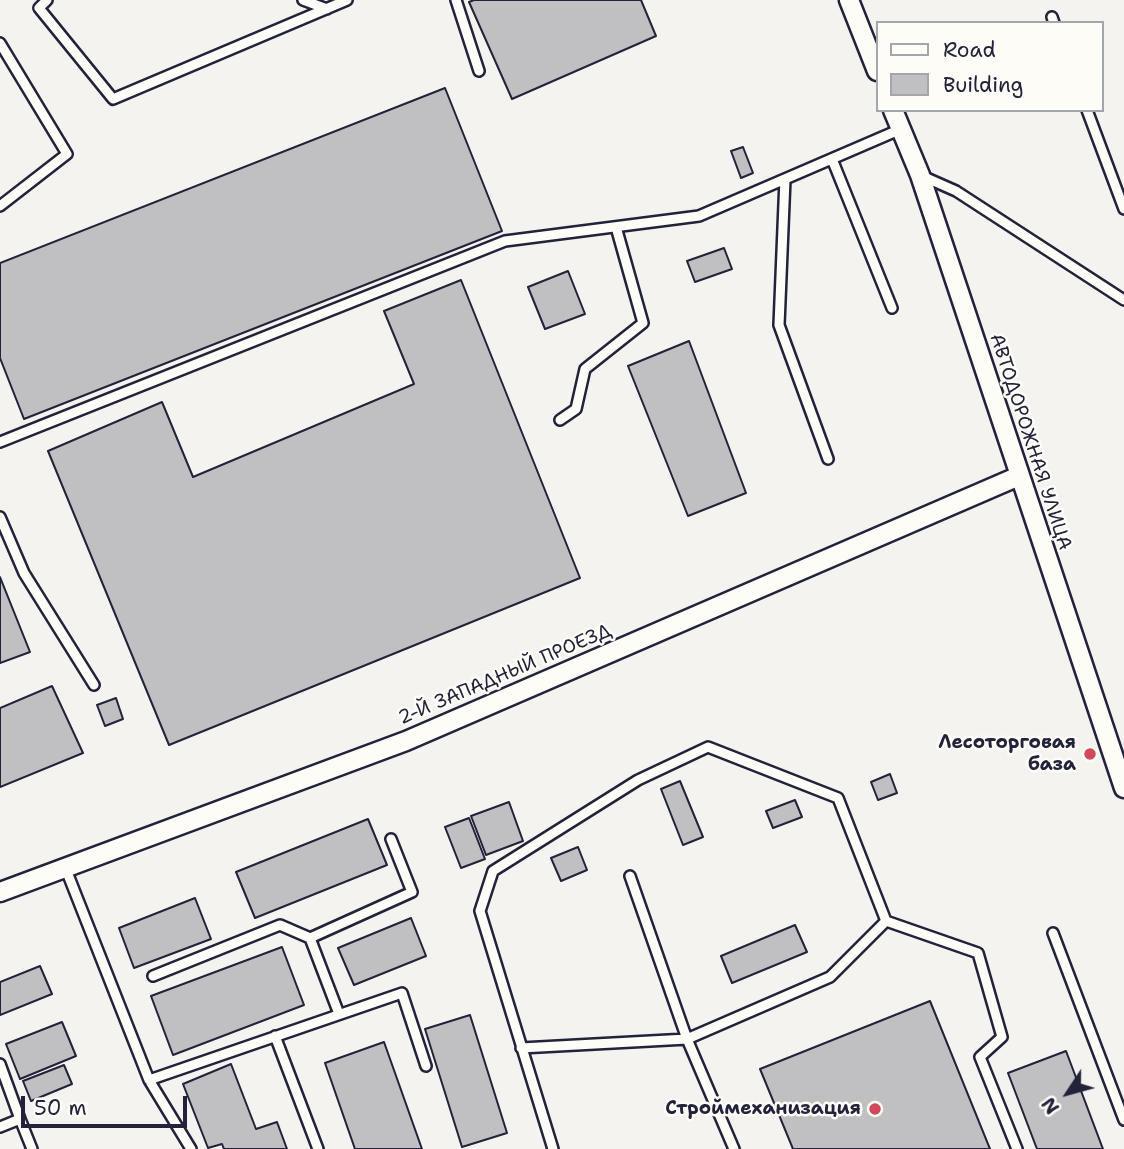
<!DOCTYPE html>
<html>
<head>
<meta charset="utf-8">
<style>
	body { margin:0 }
	#map { position:relative; width:1124px; height:1149px; overflow:hidden; background:#f4f3ef; font-family:"Shantell Sans",sans-serif }
	canvas { display:block }
	.legend { position:absolute; left:876px; top:21px; width:228px; height:91px; box-sizing:border-box; background:#fdfcf7; border:2px solid #a5a5ac; margin:0; padding:9px 12px; list-style:none; font-size:21px; color:#22223b }
	.legend li { display:flex; align-items:center; gap:14px; height:35px }
	.legend b { width:35px; border:2px solid #a5a5ac }
	.north { position:absolute; left:1033px; top:1058px; width:70px; height:70px; -webkit-text-stroke:5px #fdfcf7; paint-order:stroke; rotate:234deg; font-size:19px; font-weight:700; line-height:28px; text-align:center; color:#22223b }
	.north::after { content:''; display:block; margin:auto; width:24px; height:32px; background:#22223b; clip-path:polygon(50% 0,100% 100%,50% 72%,0 100%) }
	.scale { position:absolute; left:21px; top:1096px; width:166px; height:32px; box-sizing:border-box; border:4px solid #22223b; border-top:0; padding-left:9px; font-size:21px; line-height:24px; white-space:nowrap; color:#22223b; -webkit-text-stroke:5px #fdfcf7; paint-order:stroke }
</style>
</head>
<body>
<div id="map">
<canvas width="1124" height="1149"></canvas>
<ul class="legend">
<li><b style="height:9px;background:#fdfcf7"></b>Road</li>
<li><b style="height:19px;background:#c0bfc2"></b>Building</li>
</ul>
<div class="north">N</div>
<div class="scale">50 m</div>
</div>
<script>
const ctx = document.querySelector('canvas').getContext('2d');
ctx.lineJoin = 'round';
function fillPath(path, color) { ctx.fillStyle = color; ctx.fill(path, 'evenodd'); }
function strokePath(path, color, width, dash) { ctx.strokeStyle = color; ctx.lineWidth = width; ctx.lineCap = dash ? 'butt' : 'round'; ctx.setLineDash(dash || []); ctx.stroke(path); }
function label(font, color, halo, rows, align = 'center') {
  ctx.font = font + ' "Shantell Sans",sans-serif'; ctx.lineWidth = 5; ctx.setLineDash([]); ctx.textBaseline = 'middle'; ctx.strokeStyle = halo; ctx.fillStyle = color; for (const [text, x, y, turn = 0] of rows) {
    ctx.save(); ctx.translate(x, y); ctx.rotate((+turn || 0) * Math.PI / 180); ctx.textAlign = isNaN(turn) ? turn : align; if (halo) ctx.strokeText(text, 0, 0); ctx.fillText(text, 0, 0); ctx.restore();
  }
}
const building = new Path2D(`
	M 474,0 L 641,0 L 656,36 L 512,99 L 469,2 Z
	M 445,88 L 502,231 L 24,419 L 0,358 L 0,263 Z
	M 743,147 L 753,173 L 741,178 L 731,151 Z
	M 724,248 L 732,269 L 695,282 L 687,261 Z
	M 568,271 L 585,314 L 545,329 L 528,287 Z
	M 461,280 L 580,578 L 169,745 L 48,451 L 162,402 L 193,477 L 414,384 L 384,311 Z
	M 689,341 L 746,493 L 688,516 L 628,366 Z
	M 0,577 L 30,652 L 0,663 Z
	M 52,686 L 83,753 L 0,787 L 0,708 Z
	M 116,698 L 123,719 L 105,726 L 97,705 Z
	M 890,774 L 897,793 L 878,800 L 871,782 Z
	M 680,781 L 703,837 L 683,845 L 661,789 Z
	M 795,800 L 802,817 L 773,828 L 766,811 Z
	M 509,802 L 523,841 L 486,855 L 471,816 Z
	M 469,818 L 485,859 L 461,868 L 445,827 Z
	M 368,819 L 387,865 L 255,918 L 236,872 Z
	M 578,847 L 587,870 L 561,881 L 551,858 Z
	M 195,898 L 211,939 L 134,968 L 119,928 Z
	M 411,918 L 426,956 L 354,985 L 338,948 Z
	M 795,925 L 807,952 L 732,983 L 721,956 Z
	M 282,947 L 304,1005 L 173,1055 L 151,996 Z
	M 40,966 L 52,994 L 0,1015 L 0,982 Z
	M 930,1001 L 990,1149 L 793,1149 L 760,1069 Z
	M 470,1015 L 507,1133 L 462,1147 L 425,1029 Z
	M 62,1022 L 76,1056 L 20,1079 L 6,1044 Z
	M 384,1042 L 422,1149 L 355,1149 L 325,1063 Z
	M 1066,1051 L 1103,1149 L 1037,1149 L 1008,1073 Z
	M 231,1064 L 256,1129 L 277,1122 L 287,1149 L 224,1149 L 222,1144 L 208,1148 L 183,1084 Z
	M 64,1065 L 72,1084 L 31,1101 L 23,1081 Z`);
fillPath(building, '#c0bfc2');
strokePath(building, '#22223b', 2);
const service = new Path2D(`
	M 47,0 L 39,8 L 113,99 L 347,0
	M 303,0 L 327,9
	M 456,0 L 479,71
	M 1052,17 L 1054,23
	M 0,43 L 67,154 L 0,206
	M 1087,110 L 1124,209
	M 832,159 L 892,308
	M 922,176 L 956,191 L 1124,300
	M 785,179 L 779,325 L 828,459
	M 560,420 L 576,409 L 585,369 L 643,323 L 616,227
	M 0,442 L 505,241 L 699,216 L 901,129
	M 0,517 L 24,573 L 94,685
	M 65,867 L 149,1080 L 191,1149
	M 630,876 L 687,1039 L 734,1149
	M 1053,933 L 1124,1120
	M 310,938 L 339,1014
	M 153,976 L 280,925 L 310,938 L 412,892 L 391,839
	M 275,1036 L 318,1149
	M 521,1048 L 687,1039 L 830,977 L 886,921
	M 0,1064 L 20,1119 L 0,1127
	M 149,1080 L 402,993 L 426,1066
	M 20,1119 L 32,1149
	M 553,1149 L 480,911 L 493,871 L 638,780 L 708,747 L 838,798 L 886,921 L 978,953 L 1002,1037 L 980,1057 L 1017,1149`);
const minor = new Path2D(`
	M 849,0 L 877,71
	M 893,110 L 920,175 L 1124,788
	M 0,892 L 406,741 L 1019,476`);
strokePath(service, '#22223b', 14);
strokePath(minor, '#22223b', 23);
strokePath(service, '#fdfcf7', 9);
strokePath(minor, '#fdfcf7', 18);
for (const [x, y, r, color] of [
	[1090,754,7,"#d1495b"],
	[875,1109,7,"#d1495b"]
]) { const dot = new Path2D(); dot.arc(x, y, r, 0, 2 * Math.PI); ctx.fillStyle = color; ctx.fill(dot); strokePath(dot, '#fdfcf7', 2.5); }
label('19px', '#22223b', '#fdfcf7', [
	["АВТОДОРОЖНАЯ УЛИЦА",1030,442,72],
	["2-Й ЗАПАДНЫЙ ПРОЕЗД",505,675,-23]
]);
label('bold 19px', '#22223b', '#fdfcf7', [
	["Лесоторговая",1076,743],
	["база",1076,765],
	["Строймеханизация",861,1109]
], 'right');
</script>
</body>
</html>
